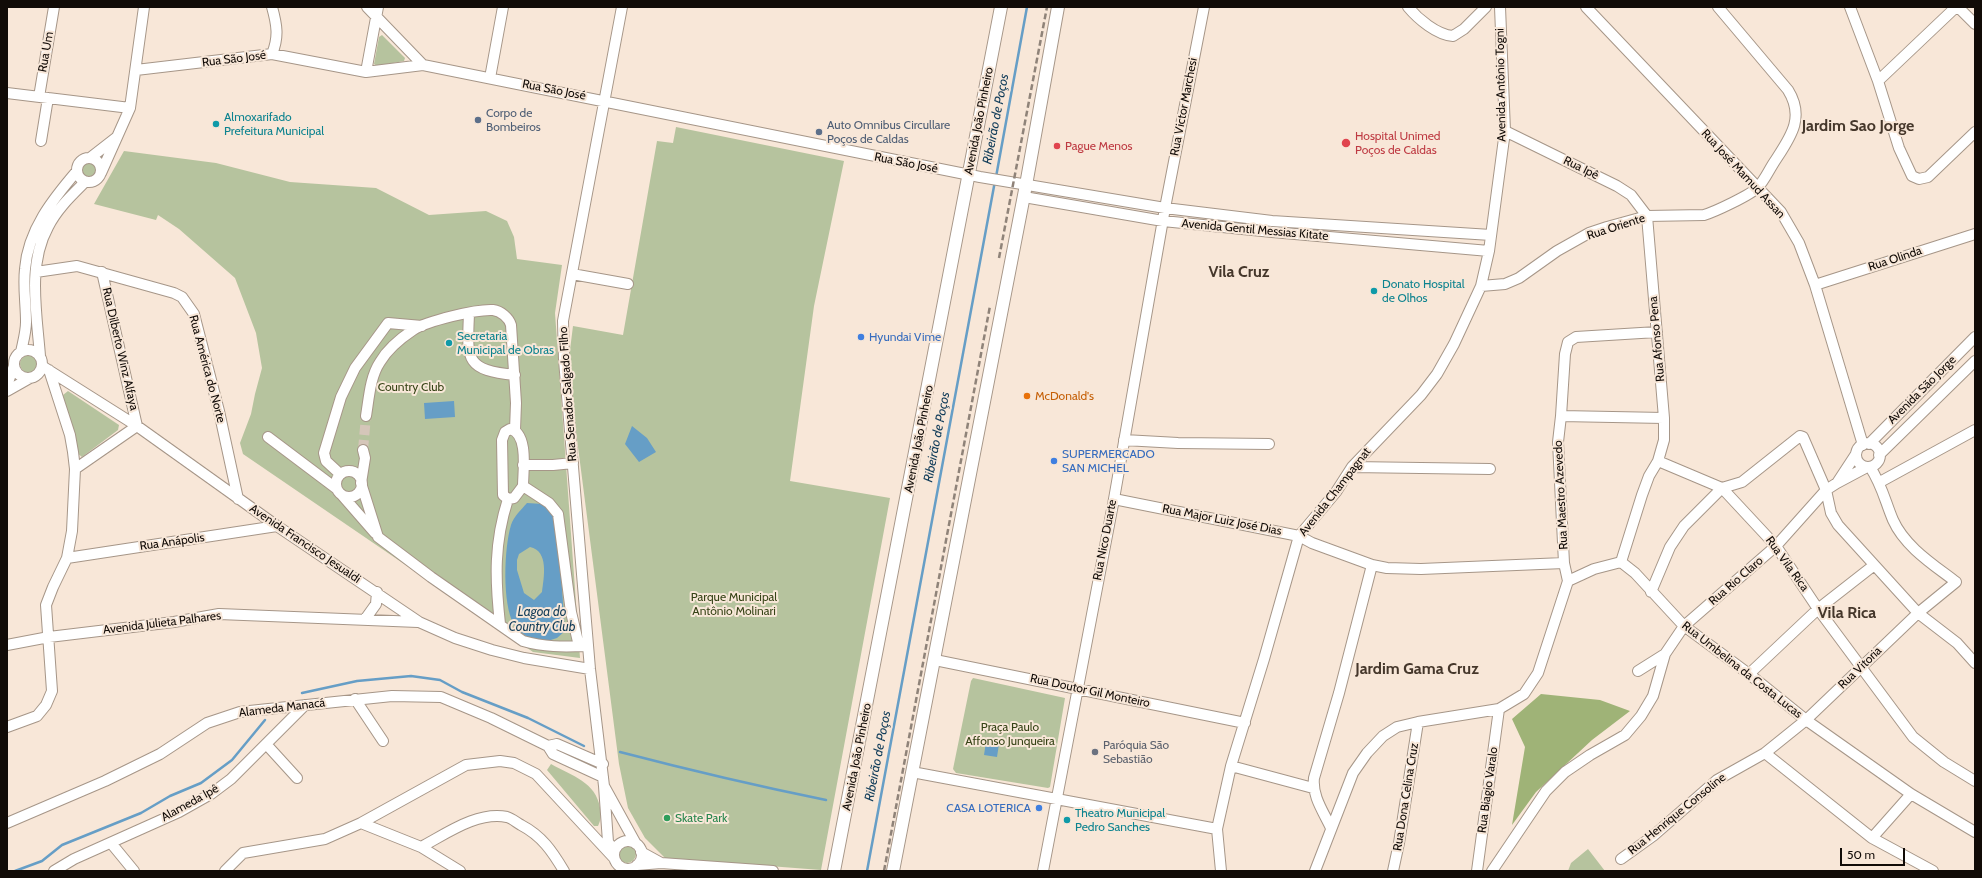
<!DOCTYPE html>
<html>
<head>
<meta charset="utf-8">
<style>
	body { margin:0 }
	#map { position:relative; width:1982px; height:878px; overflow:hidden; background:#f8e7d8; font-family:Cabin,sans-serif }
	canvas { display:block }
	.frame { position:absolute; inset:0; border:8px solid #110b07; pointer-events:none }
	.scale { position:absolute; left:1840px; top:848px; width:65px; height:18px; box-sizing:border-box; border:2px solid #110b07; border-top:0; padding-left:5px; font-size:12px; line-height:14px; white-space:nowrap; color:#110b07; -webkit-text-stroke:3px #f8e7d8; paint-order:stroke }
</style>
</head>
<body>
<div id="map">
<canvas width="1982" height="878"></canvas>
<div class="frame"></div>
<div class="scale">50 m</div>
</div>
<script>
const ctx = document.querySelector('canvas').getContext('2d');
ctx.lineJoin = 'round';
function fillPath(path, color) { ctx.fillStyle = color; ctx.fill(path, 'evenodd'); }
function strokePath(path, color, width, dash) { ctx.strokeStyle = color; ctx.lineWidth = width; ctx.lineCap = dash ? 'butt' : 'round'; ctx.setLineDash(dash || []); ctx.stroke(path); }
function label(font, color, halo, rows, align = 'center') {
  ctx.font = font + ' Cabin,sans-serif'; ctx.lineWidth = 4; ctx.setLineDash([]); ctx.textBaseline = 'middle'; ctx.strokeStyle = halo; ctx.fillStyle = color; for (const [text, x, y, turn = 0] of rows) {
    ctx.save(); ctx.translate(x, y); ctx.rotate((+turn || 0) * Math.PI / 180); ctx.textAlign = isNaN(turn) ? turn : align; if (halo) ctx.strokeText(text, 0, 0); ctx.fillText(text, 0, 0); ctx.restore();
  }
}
fillPath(new Path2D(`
	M 382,35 L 405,58 L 404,61 L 377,66 L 374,64 L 379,37 Z
	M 676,127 L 844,161 L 814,306 L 790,481 L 890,498 L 821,870 L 665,858 L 645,838 L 628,808 L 619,764 L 574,416 L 569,358 L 573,326 L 623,335 L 657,141 L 673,143 Z
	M 124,151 L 216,163 L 290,182 L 376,188 L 429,215 L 486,211 L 507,221 L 514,237 L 517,259 L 562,265 L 555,313 L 580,658 L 533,652 L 243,454 L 240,443 L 251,414 L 255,394 L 262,368 L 256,333 L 235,278 L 179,229 L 158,215 L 156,220 L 94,204 Z
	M80 170a9 9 0 1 1 18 0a9 9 0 1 1-18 0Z
	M20 364a9 9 0 1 1 18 0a9 9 0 1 1-18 0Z
	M 68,391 L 119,425 L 118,430 L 82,457 L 77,453 L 63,395 Z
	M 973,678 L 1065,698 L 1050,787 L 1048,788 L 956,773 L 953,769 L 971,681 Z
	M 551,764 C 572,776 596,782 600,808 C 601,815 601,820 598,826 L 594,826 L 547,770 Z
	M618 854a9 9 0 1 1 18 0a9 9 0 1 1-18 0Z
	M 1588,849 L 1605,871 L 1568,871 L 1571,863 Z`), '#b6c39e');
fillPath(new Path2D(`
	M 1541,694 L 1600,700 L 1630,711 L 1592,740 L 1536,792 L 1512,825 L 1525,747 L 1512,719 Z`), '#9fb377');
fillPath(new Path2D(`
	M 454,401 L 455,417 L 425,419 L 424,403 Z
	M 632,426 L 647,438 L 656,452 L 639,462 L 625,444 Z
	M 527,503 L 543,504 L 557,518 L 565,631 L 557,638 L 538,644 C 530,638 519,633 514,625 C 502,604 504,548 511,525 C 514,516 521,510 527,503 ZM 530,547 C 549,551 544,577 542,592 L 534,600 L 524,593 L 517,570 L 517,560 L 519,554 Z
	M 986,742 L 999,744 L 997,757 L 984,755 Z`), '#669ec6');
strokePath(new Path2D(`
	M 996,177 L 1027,7
	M 302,693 L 357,681 L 411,676 L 440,680 L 462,692 L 528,718 L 584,746
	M 620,752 C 689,770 757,786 826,800
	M 15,871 L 42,861 L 62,845 L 141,813 L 170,796 L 201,783 L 232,760 L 265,720
	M 867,871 L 995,181`), '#669ec6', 2.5);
strokePath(new Path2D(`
	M 363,450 L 366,416`), '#d5c6b9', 10, [10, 5]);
const minor = new Path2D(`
	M 367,7 L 423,65
	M 1408,7 C 1418,19 1437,35 1453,36 L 1464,29 L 1486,7
	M 1586,7 L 1781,212 L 1799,243 L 1815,285 L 1863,445
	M 1850,7 L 1878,81 L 1899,148 L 1912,176 L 1919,179 L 1928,177 L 1975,132
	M 1958,7 L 1975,24
	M 272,54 C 279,37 277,25 272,7
	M 136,70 L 272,54 L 366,72 L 423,65 L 980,177 L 1165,208 L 1272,221 L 1491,235
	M 366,72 L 378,7
	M 490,78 L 503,7
	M 1878,81 L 1956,7
	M 7,93 L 130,108
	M 39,97 L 54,7
	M 1505,131 L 1617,186 L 1631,195 L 1647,216 L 1664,418 L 1664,440 L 1658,461 L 1649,476 L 1642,495 L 1621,562
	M 41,141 L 48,98
	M77 170a12 12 0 1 1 24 0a12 12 0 1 1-24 0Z
	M 90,158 L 117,137
	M 101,173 L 130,108 L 144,7
	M 1024,197 L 1163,221 L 1272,232 L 1489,251
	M 36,272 L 77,266 L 174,293 L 182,297 L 194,314 L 219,411 L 238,499
	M 572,274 L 628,284
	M 1815,285 L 1975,234
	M 1481,286 L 1505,284 L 1519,278 L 1557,251 L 1589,233 L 1607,227 L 1647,216 L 1704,215 C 1714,212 1751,195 1758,187 C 1764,181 1768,172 1773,164 C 1789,139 1806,119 1788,90 L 1718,7
	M 469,314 C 467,360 465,370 515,375
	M14 364a14 14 0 1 1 28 0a14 14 0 1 1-28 0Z
	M 21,352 C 23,342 26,332 26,322 C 26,304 23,287 25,269 C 28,230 53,199 77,171
	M 40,356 C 37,315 27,265 48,227 C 57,209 71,196 85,182
	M 42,366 L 137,426 L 277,526 L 419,622 L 455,638 L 492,650 L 524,658 L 590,669
	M 7,385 L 14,366
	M 7,391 L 30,378
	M 366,416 C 369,398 370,377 380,362 C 387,350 401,338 413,330 C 427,321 476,309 493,310 C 501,311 509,318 511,325 L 516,403 L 515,430
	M 1561,416 L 1565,354 L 1568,342 L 1576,337 L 1657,332
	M 268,437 L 337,489
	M 1124,440 L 1178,443 L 1269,444
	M1856 455a12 12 0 1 1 24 0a12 12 0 1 1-24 0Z
	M 1869,444 L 1975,337
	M 363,450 L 365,458 L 361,483 L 378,537 L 431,577 L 523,641 C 544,647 563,647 585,646
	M 1856,454 L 1837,483 L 1867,467
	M 1879,455 L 1975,361
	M 1658,461 L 1722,488 L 1776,546 L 1818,609 L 1913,737 L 1944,762 L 1975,781
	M 523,465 L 553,465 L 573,463
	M 1352,467 L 1490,469
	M 75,469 L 137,426 L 102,272
	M336 484a13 13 0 1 1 26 0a13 13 0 1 1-26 0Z
	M 340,474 L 326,461 L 324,453 L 341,397 L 355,368 L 388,323 L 422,326
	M 1880,482 L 1975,430
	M 523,486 L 514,498 L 508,499 L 503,495 L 502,440 L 505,432 L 510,429 C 529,433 523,472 523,486 L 549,503 L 558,514 L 571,612 L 579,646
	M 341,494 L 375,533
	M 1114,499 L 1299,536 L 1312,543 L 1372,565 L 1387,568 L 1421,569 L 1564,563
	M 67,558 L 277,526
	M 1568,581 L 1564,563 L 1558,442 L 1561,416 L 1664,418
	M 1651,592 L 1670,547 L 1684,526 L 1722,488 L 1742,482 L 1800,436 L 1803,437 L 1826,490 L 1831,513 L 1838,525 L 1918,613 L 1957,643 L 1975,663
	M 366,618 L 376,604 L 377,592
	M 500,624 C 495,578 494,543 508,499
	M 7,645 L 49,637 L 174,622 L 219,614 L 418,622
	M 935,660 L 1245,723
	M 1638,671 L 1665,654
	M 1749,674 L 1818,609 L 1873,566
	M 355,699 L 383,741
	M 7,727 L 37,716 L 46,705 L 52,691 L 46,605 L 53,587 L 67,558 L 72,531 L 75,469 L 73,452 L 70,435 L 49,370
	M 266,744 L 297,778
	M 1765,753 L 1872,838 L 1933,871
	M 1231,766 L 1313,788
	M 912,772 L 1217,829
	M 603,777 L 553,754 L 548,746 L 557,744 L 603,764
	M 604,786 L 590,669 L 564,360 L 563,321 L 622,7
	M 7,823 L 105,781 L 160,754 L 207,723 L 240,712 L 392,696 L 441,697 L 491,718 L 548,746
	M 361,823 L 421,847 L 460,871
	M 1331,828 C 1323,811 1312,796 1314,778 L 1339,693 L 1372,565
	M 1872,838 L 1911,794
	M614 855a14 14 0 1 1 28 0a14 14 0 1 1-28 0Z
	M 111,843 L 134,871
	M 421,847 C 446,834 477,811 507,817 C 511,818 516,822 521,825 C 542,836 552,851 564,871
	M 614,850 L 608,842 L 604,786 L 636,844
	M 1621,859 L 1653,836 L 1717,780 L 1765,753 L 1806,720 L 1918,613 L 1956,582 C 1934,565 1905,547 1893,520 C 1885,501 1882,485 1870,467
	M 661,863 L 773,871
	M 637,865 L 661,863 L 641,852
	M 54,871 L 74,859 L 179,812 L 211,794 L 231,779 L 305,705
	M 225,871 L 243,853 L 325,839 L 361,823 L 466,765 L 500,761 L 514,763 L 536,774 L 614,858
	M 1043,871 L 1114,499 L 1165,208 L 1204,7
	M 1221,871 L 1217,829 L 1231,766 L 1264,659 L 1299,536 L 1336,492 L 1352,467 L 1421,395 L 1437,374 L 1454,344 L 1481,286 L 1489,251 L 1505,131 L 1500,7
	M 1315,871 L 1353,773 L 1367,753 L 1383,736 L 1397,727 L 1418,722 L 1499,709 L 1524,694 L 1538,673 L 1568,581 L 1594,569 L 1621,562 L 1635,573 L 1684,626 L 1749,674 L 1806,720 L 1911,794 L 1975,832
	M 1393,871 L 1399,843 L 1418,722
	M 1477,871 L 1499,709
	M 1492,871 L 1546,791 L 1565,772 L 1590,755 L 1625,735 L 1641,716 L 1653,696 L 1665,654 L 1684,626 L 1776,546 L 1826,490 L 1837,483`);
const major = new Path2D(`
	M 834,871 L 1001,7
	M 893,871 L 1026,185 L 1058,7`);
strokePath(minor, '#a69688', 12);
strokePath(major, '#a69688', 14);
strokePath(minor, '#fff', 10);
strokePath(major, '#fff', 12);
strokePath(new Path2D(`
	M 999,258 L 1047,7
	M 884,871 L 990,306`), '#8f8379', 2.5, [6, 3]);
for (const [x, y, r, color] of [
	[478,120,4,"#5c6f8a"],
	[216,124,4,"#0f9aa8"],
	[819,132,4,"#5c6f8a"],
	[1346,143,5,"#e0444e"],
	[1057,146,4,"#e0444e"],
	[1374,291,4,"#0f9aa8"],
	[861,337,4,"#3f7fe0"],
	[449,343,4,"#0f9aa8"],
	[1027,396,4,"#e8710a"],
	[1054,461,4,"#3f7fe0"],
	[1095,752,4,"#6b7280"],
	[1039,808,4,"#3f7fe0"],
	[667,818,4,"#2e9e5b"],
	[1067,820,4,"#0f9aa8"]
]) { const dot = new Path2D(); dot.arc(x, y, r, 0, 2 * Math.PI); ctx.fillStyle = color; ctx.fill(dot); strokePath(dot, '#f8e7d8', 1.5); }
label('12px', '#110b07', '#f8e7d8', [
	["Rua Um",46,52,-80],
	["Rua São José",234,59,-7],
	["Avenida Antônio Togni",1501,85,-91],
	["Rua São José",554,90,11],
	["Rua Victor Marchesi",1184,107,-79],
	["Avenida João Pinheiro",979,121,-79],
	["Rua São José",906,163,11],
	["Rua Ipê",1581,168,26],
	["Rua José Mamud Assan",1743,174,47],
	["Rua Oriente",1616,227,-18],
	["Avenida Gentil Messias Kitate",1255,230,5],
	["Rua Olinda",1895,259,-18],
	["Rua Afonso Pena",1657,339,-95],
	["Rua Dilberto Winz Alfaya",120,349,77],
	["Rua América do Norte",207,369,75],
	["Avenida São Jorge",1922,390,-45],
	["Rua Senador Salgado Filho",568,394,-94],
	["Avenida João Pinheiro",919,439,-79],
	["Avenida Champagnat",1335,492,-52],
	["Rua Maestro Azevedo",1561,495,-93],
	["Rua Major Luiz José Dias",1222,520,11],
	["Rua Nico Duarte",1105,540,-79],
	["Rua Anápolis",172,542,-8],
	["Avenida Francisco Jesualdi",305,544,34],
	["Rua Vila Rica",1787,564,54],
	["Rua Rio Claro",1736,581,-41],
	["Avenida Julieta Palhares",162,623,-7],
	["Rua Vitoria",1860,668,-44],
	["Rua Umbelina da Costa Lucas",1742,670,38],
	["Rua Doutor Gil Monteiro",1090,691,12],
	["Alameda Manacá",282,708,-7],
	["Avenida João Pinheiro",857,757,-79],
	["Rua Biagio Varalo",1488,790,-82],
	["Rua Dona Celina Cruz",1406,797,-81],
	["Alameda Ipê",190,803,-29],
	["Rua Henrique Consoline",1677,814,-39]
]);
label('12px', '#4e5e75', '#f8e7d8', [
	["Corpo de",486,113],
	["Bombeiros",486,127],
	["Auto Omnibus Circullare",827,125],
	["Poços de Caldas",827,139]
], 'left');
label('12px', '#0d838f', '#f8e7d8', [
	["Almoxarifado",224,117],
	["Prefeitura Municipal",224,131],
	["Donato Hospital",1382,284],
	["de Olhos",1382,298],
	["Secretaria",457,336],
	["Municipal de Obras",457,350],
	["Theatro Municipal",1075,813],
	["Pedro Sanches",1075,827]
], 'left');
label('12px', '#be3a42', '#f8e7d8', [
	["Hospital Unimed",1355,136],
	["Poços de Caldas",1355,150],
	["Pague Menos",1065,146]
], 'left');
label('12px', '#366cbe', '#f8e7d8', [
	["Hyundai Vime",869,337],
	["SUPERMERCADO",1062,454],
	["SAN MICHEL",1062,468],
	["CASA LOTERICA",1031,808,"right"]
], 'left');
label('12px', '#364316', '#f8e7d8', [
	["Country Club",411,387],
	["Parque Municipal",734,597],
	["Antônio Molinari",734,611],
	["Praça Paulo",1010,727],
	["Affonso Junqueira",1010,741]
]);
label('12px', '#c56008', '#f8e7d8', [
	["McDonald's",1035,396]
], 'left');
label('12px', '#5b616d', '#f8e7d8', [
	["Paróquia São",1103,745],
	["Sebastião",1103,759]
], 'left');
label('12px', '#27864d', '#f8e7d8', [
	["Skate Park",675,818]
], 'left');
label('italic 13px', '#123d5a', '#f8e7d8', [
	["Ribeirão de Poços",996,119,-79],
	["Ribeirão de Poços",937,437,-79],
	["Lagoa do",542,612],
	["Country Club",542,627],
	["Ribeirão de Poços",878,756,-79]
]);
label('bold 16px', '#45372b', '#f8e7d8', [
	["Jardim Sao Jorge",1858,126],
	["Vila Cruz",1239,272],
	["Vila Rica",1847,613],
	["Jardim Gama Cruz",1417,669]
]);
</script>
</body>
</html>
